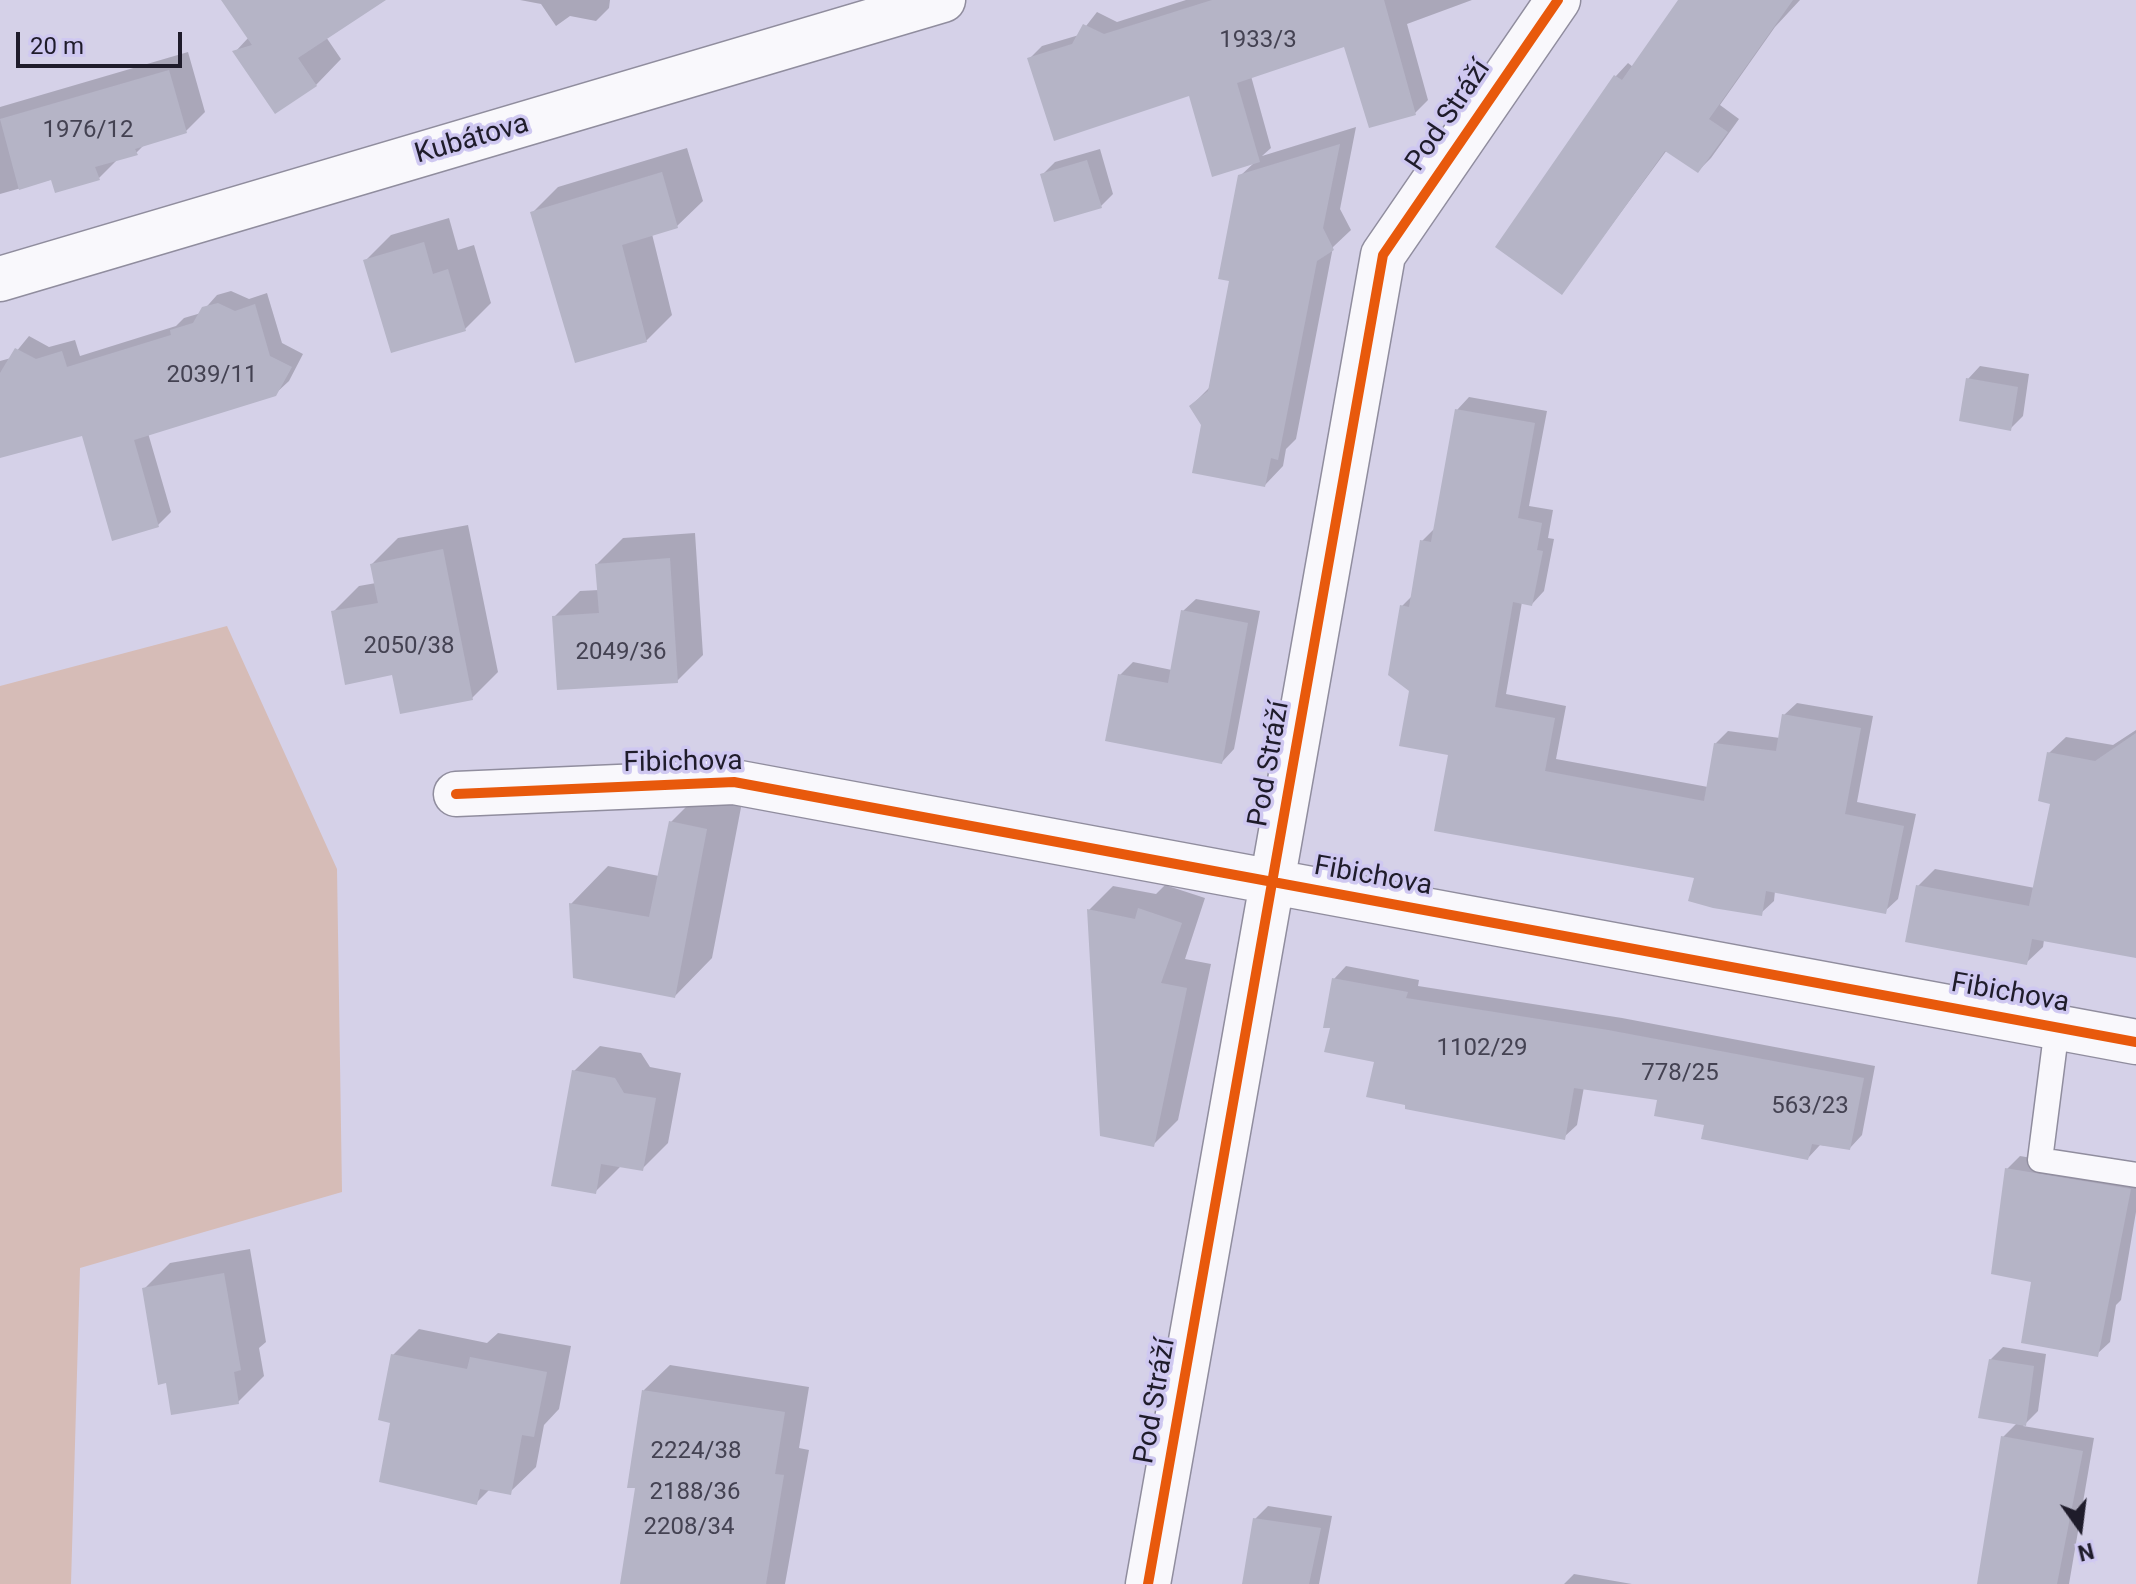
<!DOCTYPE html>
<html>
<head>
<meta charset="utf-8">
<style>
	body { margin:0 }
	#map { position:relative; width:2136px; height:1584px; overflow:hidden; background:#d5d1e8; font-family:Roboto,sans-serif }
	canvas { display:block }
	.north { position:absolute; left:2040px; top:1488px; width:80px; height:80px; -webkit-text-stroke:6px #cfc8f1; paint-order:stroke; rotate:166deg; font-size:22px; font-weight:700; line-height:32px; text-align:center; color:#1f1c2b }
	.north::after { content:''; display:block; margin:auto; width:28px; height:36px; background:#1f1c2b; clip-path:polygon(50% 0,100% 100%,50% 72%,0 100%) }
	.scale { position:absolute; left:16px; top:32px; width:166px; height:36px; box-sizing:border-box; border:4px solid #1f1c2b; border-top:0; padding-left:10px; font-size:24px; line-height:28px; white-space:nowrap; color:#1f1c2b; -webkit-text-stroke:6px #cfc8f1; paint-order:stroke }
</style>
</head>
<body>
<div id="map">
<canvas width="2136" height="1584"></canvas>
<div class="north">N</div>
<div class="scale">20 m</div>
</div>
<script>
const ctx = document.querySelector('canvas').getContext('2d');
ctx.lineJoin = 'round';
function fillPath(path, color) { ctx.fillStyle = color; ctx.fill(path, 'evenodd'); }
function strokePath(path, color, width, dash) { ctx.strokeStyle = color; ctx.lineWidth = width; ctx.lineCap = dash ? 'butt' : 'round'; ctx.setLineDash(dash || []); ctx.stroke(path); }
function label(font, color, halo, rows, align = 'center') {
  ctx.font = font + ' Roboto,sans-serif'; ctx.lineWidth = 7; ctx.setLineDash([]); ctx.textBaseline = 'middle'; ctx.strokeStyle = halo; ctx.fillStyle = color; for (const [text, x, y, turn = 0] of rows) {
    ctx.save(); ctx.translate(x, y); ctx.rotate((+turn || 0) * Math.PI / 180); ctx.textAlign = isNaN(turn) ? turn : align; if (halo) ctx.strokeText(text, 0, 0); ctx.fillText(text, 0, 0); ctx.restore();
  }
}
fillPath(new Path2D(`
	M 227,626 L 337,869 L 342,1192 L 80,1268 L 71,1584 L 0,1584 L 0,686 Z`), '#d6bcb7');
fillPath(new Path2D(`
	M 223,0 L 371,0 L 326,37 L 341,59 L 316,85 L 235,52 L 249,37 Z
	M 520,0 L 610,0 L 609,8 L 596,21 L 570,16 L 556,26 L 541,4 Z
	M 1186,0 L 1472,0 L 1407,24 L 1428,100 L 1415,113 L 1345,45 L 1251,76 L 1271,148 L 1262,156 L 1356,127 L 1340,209 L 1351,230 L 1333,247 L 1296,439 L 1286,449 L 1283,466 L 1265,485 L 1203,424 L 1191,406 L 1210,387 L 1231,280 L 1240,176 L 1255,162 L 1190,94 L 1029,59 L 1042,46 L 1079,35 L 1097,12 L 1117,22 Z
	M 1682,0 L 1800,0 L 1775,27 L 1720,105 L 1739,119 L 1711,158 L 1698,171 L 1667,150 L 1562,292 L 1497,247 L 1616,76 L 1628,63 L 1633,67 Z
	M 188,52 L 205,112 L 186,131 L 146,143 L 136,153 L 119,158 L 98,179 L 53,179 L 0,194 L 0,107 Z
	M 687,148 L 703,201 L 677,226 L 652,234 L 672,315 L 646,341 L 533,212 L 558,187 Z
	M 1100,149 L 1113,194 L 1101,206 L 1042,175 L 1055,162 Z
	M 449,218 L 458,250 L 474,245 L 491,303 L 465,329 L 365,261 L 391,235 Z
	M 231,291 L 249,299 L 267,293 L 282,343 L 303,354 L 289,381 L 275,394 L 148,433 L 171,512 L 158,525 L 83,433 L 0,451 L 0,361 L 11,358 L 29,336 L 49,347 L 75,340 L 80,356 L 176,326 L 184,318 L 201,313 L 217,295 Z
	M 1980,366 L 2029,374 L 2023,416 L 2010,429 L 1968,379 Z
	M 1469,397 L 1547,411 L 1529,506 L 1553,510 L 1548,538 L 1554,539 L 1544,591 L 1532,604 L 1522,602 L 1506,694 L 1566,706 L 1556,759 L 1708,787 L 1715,744 L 1728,731 L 1780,738 L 1784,715 L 1797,703 L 1873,716 L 1857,802 L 1916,814 L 1898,899 L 1885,911 L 1775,891 L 1774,901 L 1761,913 L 1696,876 L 1450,753 L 1411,690 L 1402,606 L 1413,595 L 1422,541 L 1435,528 L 1457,410 Z
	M 468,525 L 498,672 L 472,698 L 393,673 L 333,612 L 359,586 L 376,583 L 372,564 L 398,538 Z
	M 695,533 L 703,655 L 677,681 L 554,617 L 580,591 L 599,590 L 597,564 L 623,538 Z
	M 1196,599 L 1260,611 L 1234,749 L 1222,762 L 1120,675 L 1133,662 L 1172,670 L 1183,611 Z
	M 2136,730 L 2136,956 L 2044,940 L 2043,947 L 2026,963 L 1918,886 L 1935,869 L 2035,888 L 2053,802 L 2049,753 L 2066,737 L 2113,745 Z
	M 708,785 L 744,792 L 712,958 L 675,996 L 571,904 L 608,866 L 659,876 L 671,822 Z
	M 1165,885 L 1205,898 L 1185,959 L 1211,964 L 1178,1120 L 1153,1145 L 1089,910 L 1113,886 L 1156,894 Z
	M 1346,966 L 1419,980 L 1418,986 L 1622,1018 L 1875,1066 L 1862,1135 L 1850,1148 L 1820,1145 L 1808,1158 L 1659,1098 L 1584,1087 L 1577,1125 L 1564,1137 L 1376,1060 L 1332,1026 L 1334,979 Z
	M 600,1046 L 641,1053 L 650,1067 L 681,1073 L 668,1143 L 642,1169 L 622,1165 L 595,1192 L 574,1071 Z
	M 2020,1156 L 2136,1176 L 2136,1212 L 2121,1300 L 2116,1305 L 2110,1342 L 2097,1354 L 2007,1169 Z
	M 250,1249 L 266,1342 L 259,1348 L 264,1376 L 238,1402 L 168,1380 L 144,1289 L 170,1263 Z
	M 419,1329 L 487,1343 L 498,1333 L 571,1346 L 559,1409 L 544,1425 L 536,1467 L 510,1492 L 490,1489 L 476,1503 L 393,1421 L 393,1355 Z
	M 2003,1347 L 2046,1354 L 2038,1411 L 2023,1426 L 2094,1438 L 2069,1584 L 1982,1584 L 2003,1437 L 2018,1422 L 1990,1360 Z
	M 670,1365 L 809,1387 L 799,1448 L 809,1450 L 785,1584 L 622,1584 L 637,1487 L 644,1390 Z
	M 1268,1506 L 1332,1516 L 1319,1584 L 1244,1584 L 1255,1519 Z
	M 1574,1574 L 1632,1584 L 1564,1584 Z`), '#0003');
fillPath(new Path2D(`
	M 221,0 L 386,0 L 298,58 L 317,86 L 275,114 L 232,51 L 252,45 Z
	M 1212,0 L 1384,0 L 1416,115 L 1369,128 L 1344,47 L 1237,83 L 1260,162 L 1212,177 L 1189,96 L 1054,141 L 1027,58 L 1072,44 L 1083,24 L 1104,34 Z
	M 1678,0 L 1793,0 L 1709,119 L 1728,132 L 1698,173 L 1665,151 L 1562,295 L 1495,247 L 1614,75 L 1622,80 Z
	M 169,70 L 187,133 L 135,149 L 138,155 L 95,167 L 100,180 L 55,193 L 51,180 L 19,190 L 0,119 Z
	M 1340,144 L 1323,228 L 1334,250 L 1317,261 L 1278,460 L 1271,458 L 1265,487 L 1192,473 L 1201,425 L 1189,406 L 1208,391 L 1229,281 L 1218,279 L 1238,175 Z
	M 1087,160 L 1102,208 L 1054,222 L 1040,174 Z
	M 662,172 L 678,228 L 622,245 L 647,342 L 575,363 L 530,212 Z
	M 424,242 L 433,274 L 448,269 L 466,331 L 391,353 L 363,260 Z
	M 218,303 L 235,311 L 255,304 L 270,356 L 292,367 L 276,396 L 134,440 L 159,527 L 112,541 L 82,436 L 0,458 L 0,373 L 15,348 L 36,359 L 62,351 L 67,367 L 171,335 L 170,330 L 193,323 L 202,307 Z
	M 1966,378 L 2018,387 L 2011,431 L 1959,421 Z
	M 1455,409 L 1535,423 L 1518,518 L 1542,523 L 1537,550 L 1543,551 L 1532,606 L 1513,602 L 1495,707 L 1555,718 L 1545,771 L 1704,801 L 1714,743 L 1776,751 L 1782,714 L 1861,728 L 1845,814 L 1904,826 L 1886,914 L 1766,891 L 1762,916 L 1713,908 L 1688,901 L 1694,878 L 1434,831 L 1448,755 L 1399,746 L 1409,691 L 1388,675 L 1400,605 L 1409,607 L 1420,540 L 1431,542 Z
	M 443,549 L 473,700 L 400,714 L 392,675 L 345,685 L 331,611 L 378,603 L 370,564 Z
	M 670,558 L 678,683 L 557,690 L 552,616 L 599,613 L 595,564 Z
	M 1181,610 L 1248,623 L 1222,764 L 1105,741 L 1118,674 L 1168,683 Z
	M 2136,733 L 2136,958 L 2032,939 L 2027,965 L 1905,942 L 1916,885 L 2029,906 L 2050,804 L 2038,801 L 2047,752 L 2095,761 Z
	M 669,821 L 707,829 L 675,998 L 573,978 L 569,903 L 649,917 Z
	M 1138,908 L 1182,923 L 1161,983 L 1187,988 L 1154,1147 L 1100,1136 L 1087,909 L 1135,919 Z
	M 1332,978 L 1408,992 L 1406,998 L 1608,1030 L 1864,1078 L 1850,1150 L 1812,1144 L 1808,1160 L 1701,1139 L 1704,1125 L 1654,1116 L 1657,1100 L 1574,1088 L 1565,1140 L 1405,1109 L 1405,1105 L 1366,1097 L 1374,1062 L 1324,1052 L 1330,1028 L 1323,1028 Z
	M 572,1070 L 615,1078 L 624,1093 L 656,1098 L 643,1171 L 601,1164 L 596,1194 L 551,1186 Z
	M 2005,1168 L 2131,1189 L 2098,1357 L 2021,1343 L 2031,1282 L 1991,1274 Z
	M 224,1273 L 241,1370 L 234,1372 L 239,1404 L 171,1415 L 166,1383 L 158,1385 L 142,1288 Z
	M 391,1354 L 467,1369 L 470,1357 L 547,1372 L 534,1437 L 522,1435 L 511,1495 L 480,1489 L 477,1505 L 379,1482 L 390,1423 L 378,1420 Z
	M 1989,1359 L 2034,1366 L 2026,1426 L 1978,1418 Z
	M 642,1390 L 785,1412 L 775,1474 L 784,1475 L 766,1584 L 620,1584 L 635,1488 L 627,1488 Z
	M 2001,1436 L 2083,1451 L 2057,1584 L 1977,1584 Z
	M 1253,1518 L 1321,1528 L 1309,1584 L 1242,1584 Z`), '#b5b4c6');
const lane = new Path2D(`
	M 2057,1027 L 2040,1160 L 2136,1175`);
const street = new Path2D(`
	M 0,279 L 943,0
	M 456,794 L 734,782 L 2136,1042
	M 1148,1584 L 1383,255 L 1558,0`);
strokePath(lane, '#908d9e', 27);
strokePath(street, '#908d9e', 47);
strokePath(lane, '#f9f8fc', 24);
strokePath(street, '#f9f8fc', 44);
strokePath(new Path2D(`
	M 456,794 L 734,782 L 2136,1042
	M 1148,1584 L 1383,255 L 1558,0`), '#e8590c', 10);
label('24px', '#444252', null, [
	["1933/3",1258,41],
	["1976/12",88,131],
	["2039/11",212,376],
	["2050/38",409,647],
	["2049/36",621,653],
	["1102/29",1482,1049],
	["778/25",1680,1074],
	["563/23",1810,1107],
	["2224/38",696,1452],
	["2188/36",695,1493],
	["2208/34",689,1528]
]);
label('28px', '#1f1c2b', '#cfc8f1', [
	["Pod Stráží",1449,116,-56],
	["Kubátova",472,140,-16],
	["Fibichova",683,763,-1],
	["Pod Stráží",1270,764,-80],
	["Fibichova",1373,877,10],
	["Fibichova",2010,994,10],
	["Pod Stráží",1156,1401,-80]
]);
</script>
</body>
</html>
